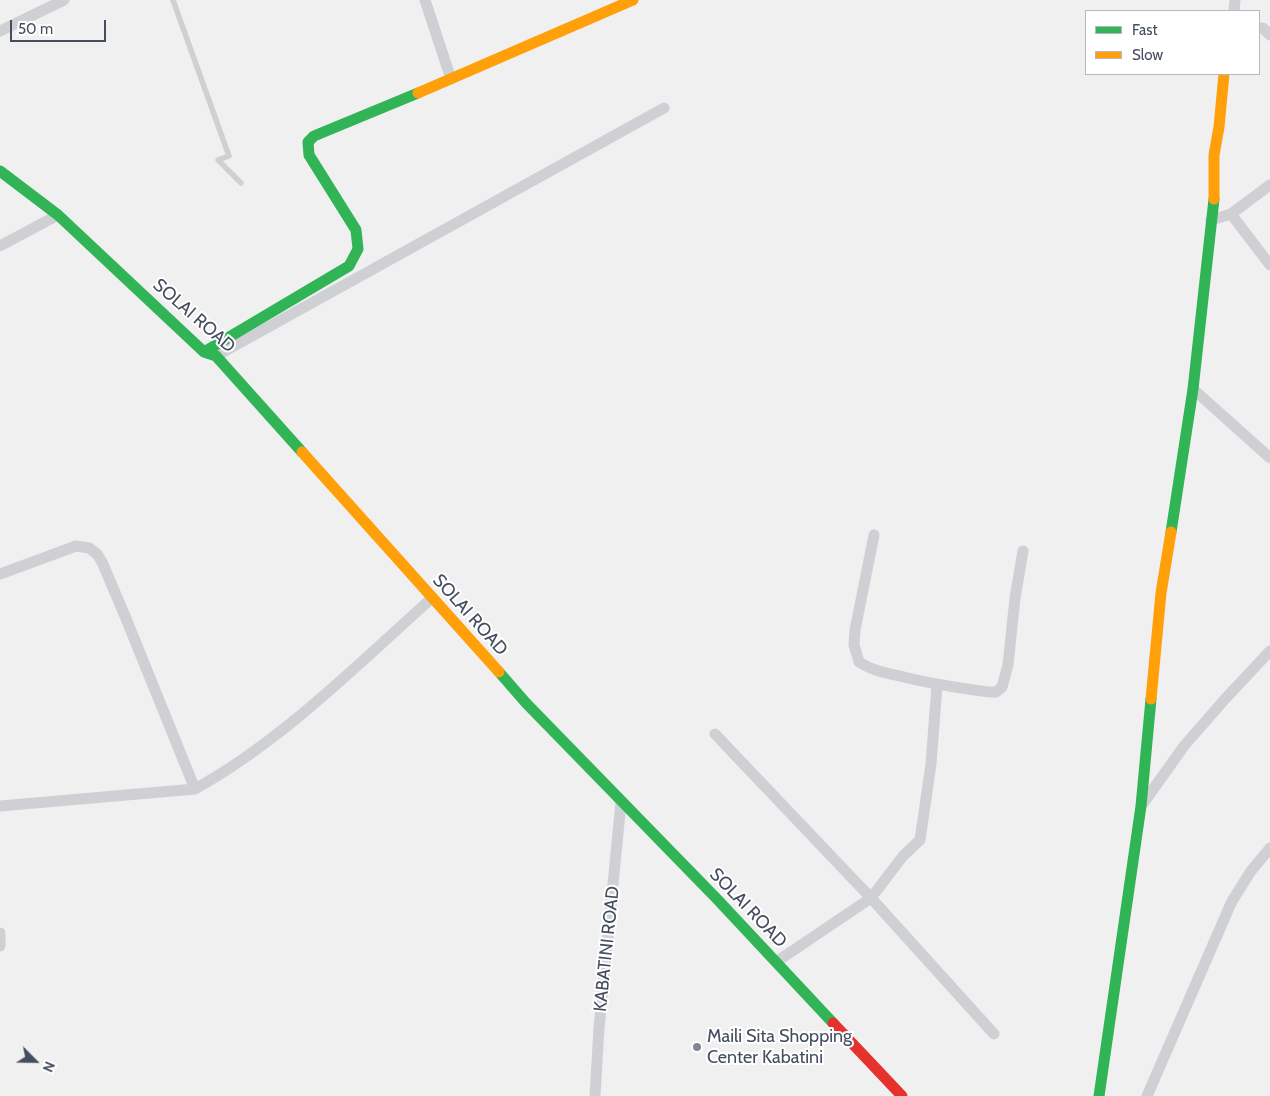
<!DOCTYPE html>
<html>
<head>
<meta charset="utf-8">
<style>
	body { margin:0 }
	#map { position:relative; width:1270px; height:1096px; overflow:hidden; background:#f1f0f0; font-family:Cabin,sans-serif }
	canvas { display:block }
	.legend { position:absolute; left:1085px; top:10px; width:175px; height:65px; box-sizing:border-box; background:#fff; border:1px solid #b5b8bf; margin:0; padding:6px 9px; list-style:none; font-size:15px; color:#454e5f }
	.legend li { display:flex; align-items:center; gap:10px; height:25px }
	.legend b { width:25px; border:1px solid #b5b8bf }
	.north { position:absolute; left:10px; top:1036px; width:50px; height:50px; -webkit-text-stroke:4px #fff; paint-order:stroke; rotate:113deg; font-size:14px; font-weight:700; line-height:20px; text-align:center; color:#454e5f }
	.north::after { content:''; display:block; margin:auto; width:18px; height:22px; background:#454e5f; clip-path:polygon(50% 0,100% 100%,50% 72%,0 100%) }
	.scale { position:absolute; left:10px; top:20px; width:96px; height:22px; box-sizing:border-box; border:2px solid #454e5f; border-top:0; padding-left:6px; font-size:15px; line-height:18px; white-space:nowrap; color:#454e5f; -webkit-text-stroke:4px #fff; paint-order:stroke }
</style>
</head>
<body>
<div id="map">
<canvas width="1270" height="1096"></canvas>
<ul class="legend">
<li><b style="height:6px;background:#30b455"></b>Fast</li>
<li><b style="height:6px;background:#ff9f0a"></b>Slow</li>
</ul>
<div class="north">N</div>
<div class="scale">50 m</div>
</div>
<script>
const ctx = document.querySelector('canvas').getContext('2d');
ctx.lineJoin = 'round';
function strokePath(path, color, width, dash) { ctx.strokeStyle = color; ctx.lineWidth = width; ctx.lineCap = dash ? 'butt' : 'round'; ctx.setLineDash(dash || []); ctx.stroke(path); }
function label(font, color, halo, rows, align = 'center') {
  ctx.font = font + ' Cabin,sans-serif'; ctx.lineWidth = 4; ctx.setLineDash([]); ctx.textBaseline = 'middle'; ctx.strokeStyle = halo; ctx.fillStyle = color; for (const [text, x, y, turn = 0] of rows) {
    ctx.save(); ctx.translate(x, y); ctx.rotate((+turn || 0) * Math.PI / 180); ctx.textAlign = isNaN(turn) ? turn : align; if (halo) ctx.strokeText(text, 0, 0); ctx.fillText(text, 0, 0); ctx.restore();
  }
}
strokePath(new Path2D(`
	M 173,0 L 229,156 L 218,160 L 241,183`), '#ced0d4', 5.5);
strokePath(new Path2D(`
	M 425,0 L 451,79
	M 1234,11 L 1235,0
	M 1259,28 L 1263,28 L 1270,35
	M 0,31 L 64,0
	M 1231,214 L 1270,185
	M 1211,220 L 1231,214 L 1270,265
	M 0,246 L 58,215
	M 216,356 L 664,108
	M 1193,389 L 1270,458
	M 874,535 L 855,630 L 854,645 L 859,662 C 871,670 886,673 900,676 C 930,684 959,688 989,692 L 996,692 L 1002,687 L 1008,665 L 1015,598 L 1023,551
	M 0,574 L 76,546 L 89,548 L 97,554 L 102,562 L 125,616 L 195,789
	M 715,734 L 871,898 L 994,1034
	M 1142,805 L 1184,746 L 1225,699 L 1270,651
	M 0,806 L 195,789 C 282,741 358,664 432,598
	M 0,933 L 0,946
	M 776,962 L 871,898 L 903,856 L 920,840 L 931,764 L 937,686
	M 595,1096 L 599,1028 L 621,802
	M 1147,1096 L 1232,901 L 1251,871 L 1270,848`), '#ced0d4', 11);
strokePath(new Path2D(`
	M 0,171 L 58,215 L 204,352 L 216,356 L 302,452
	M 204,352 L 349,266 L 358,249 L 356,230 L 309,155 L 308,142 L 314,136 L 418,93
	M 1171,532 L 1193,389 L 1214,199
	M 499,672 L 526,703 L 717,899 L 833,1023
	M 1099,1096 L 1141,806 L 1151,699`), '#30b455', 11);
strokePath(new Path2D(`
	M 418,93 L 633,0
	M 1214,199 L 1214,155 L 1219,127 L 1224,74
	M 302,452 L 499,672
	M 1151,699 L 1161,593 L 1171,532`), '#ff9f0a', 11);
strokePath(new Path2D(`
	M 833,1023 L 902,1096`), '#e5322d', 11);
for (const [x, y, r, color] of [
	[697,1047,5,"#818792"]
]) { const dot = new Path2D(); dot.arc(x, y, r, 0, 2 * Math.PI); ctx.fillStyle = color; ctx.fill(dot); strokePath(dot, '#fff', 2); }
label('18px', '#454e5f', '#fff', [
	["SOLAI ROAD",194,316,41],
	["SOLAI ROAD",470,615,48],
	["SOLAI ROAD",748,908,46],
	["KABATINI ROAD",607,949,-84]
]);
label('18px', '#454e5f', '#fff', [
	["Maili Sita Shopping",707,1037],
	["Center Kabatini",707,1058]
], 'left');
</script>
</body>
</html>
